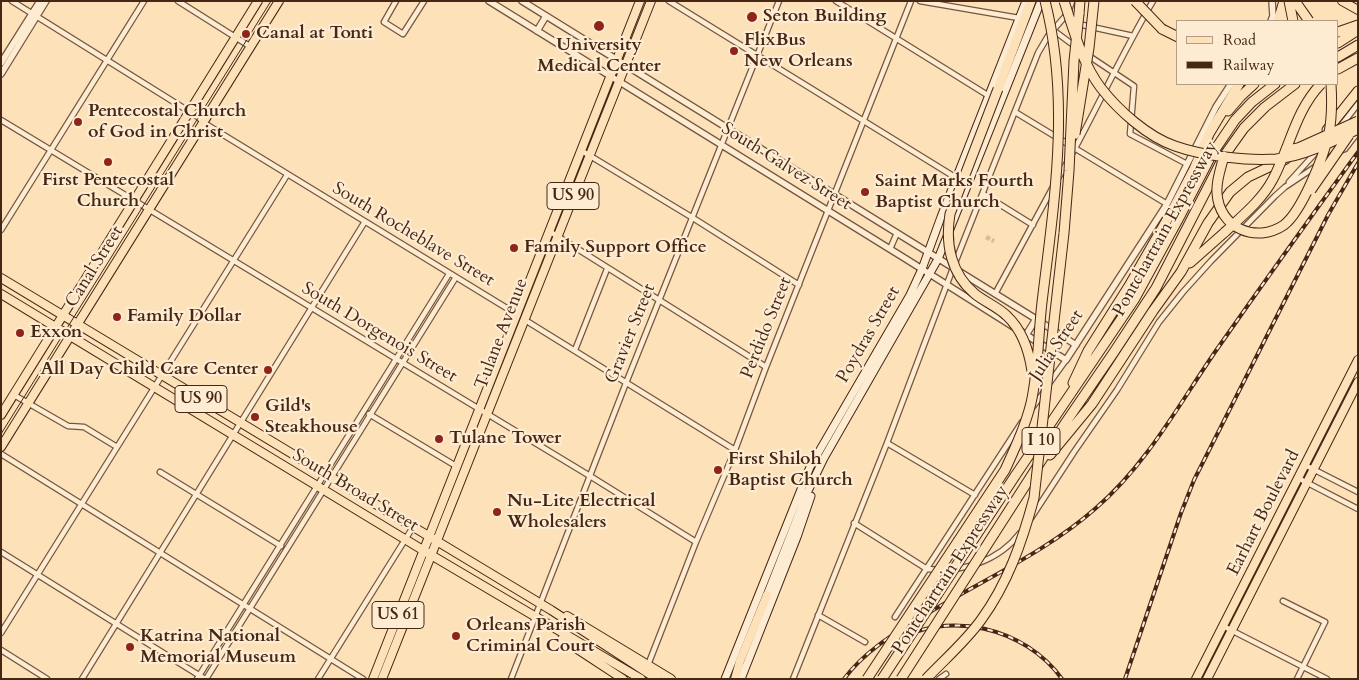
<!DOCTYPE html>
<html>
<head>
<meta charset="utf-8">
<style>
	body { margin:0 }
	#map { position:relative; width:1359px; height:680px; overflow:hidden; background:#fce1b9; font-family:Cardo,serif }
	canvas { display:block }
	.frame { position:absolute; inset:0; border:2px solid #462615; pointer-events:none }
	.legend { position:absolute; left:1176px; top:20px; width:162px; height:65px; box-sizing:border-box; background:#fdecd2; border:1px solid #b49d86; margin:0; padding:6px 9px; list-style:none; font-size:15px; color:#462615 }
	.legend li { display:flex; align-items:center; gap:10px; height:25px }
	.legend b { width:25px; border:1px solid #b49d86 }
</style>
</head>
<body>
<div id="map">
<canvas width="1359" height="680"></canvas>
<div class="frame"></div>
<ul class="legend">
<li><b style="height:6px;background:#fce1b9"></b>Road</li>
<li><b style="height:6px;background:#462615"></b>Railway</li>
</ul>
</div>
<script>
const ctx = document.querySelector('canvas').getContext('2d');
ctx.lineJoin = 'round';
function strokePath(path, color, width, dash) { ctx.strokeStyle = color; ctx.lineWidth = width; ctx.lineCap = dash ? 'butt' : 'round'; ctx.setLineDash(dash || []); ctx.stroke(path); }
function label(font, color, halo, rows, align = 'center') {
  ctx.font = font + ' Cardo,serif'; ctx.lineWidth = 4.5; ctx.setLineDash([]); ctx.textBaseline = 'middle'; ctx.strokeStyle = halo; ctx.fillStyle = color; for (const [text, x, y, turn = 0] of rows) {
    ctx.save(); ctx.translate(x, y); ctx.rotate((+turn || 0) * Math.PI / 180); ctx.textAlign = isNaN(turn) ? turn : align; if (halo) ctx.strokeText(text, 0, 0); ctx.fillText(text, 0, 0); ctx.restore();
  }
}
strokePath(new Path2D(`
	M 986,237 L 994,241`), '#d8bc98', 4.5, [4.5, 2]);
const minor = new Path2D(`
	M 12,1 L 198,117 L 204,123 L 518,315
	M 178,1 L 251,47
	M 396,1 L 384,22 L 403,34 L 424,1
	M 669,1 L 958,179
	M 836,1 L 989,96
	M 920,1 L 1019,18
	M 1078,24 L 1133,36
	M 1053,30 L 1076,47
	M 1089,56 L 1134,86 L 1130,134 L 1187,164
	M 1015,112 L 1167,204
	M 1,120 L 590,476 L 696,542
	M 1340,127 L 1358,104
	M 582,151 L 693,218 L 799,285
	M 1340,151 L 1345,149 L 1358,132
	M 1073,152 C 1100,102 1124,50 1153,1
	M 1058,178 L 1068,161
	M 1289,182 L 1319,149
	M 983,194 L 1033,225
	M 1,230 L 144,1
	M 549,231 L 766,367
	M 890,249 L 897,233
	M 995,294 L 1053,187
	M 525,320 L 735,450
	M 575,350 L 607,269
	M 1048,385 L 1066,360
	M 14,395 L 68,426 L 84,427 L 117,447
	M 1032,408 L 1044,392
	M 369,414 L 456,466
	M 887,443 L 975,495
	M 1,454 L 363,679
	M 1305,465 L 1358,492
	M 160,472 L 281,546
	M 1298,478 L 1358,509
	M 1031,518 L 1074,452 L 1117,390 L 1159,322 L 1183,292 L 1211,261 L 1275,196 L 1285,187 L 1333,155
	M 854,523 L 927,569 C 962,573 999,561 1020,533
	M 1,552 L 205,679
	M 1283,601 L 1325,622 L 1297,679
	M 818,615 L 865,642
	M 895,617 L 1022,422
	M 1223,626 L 1327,679
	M 1,633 L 287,175
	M 1,650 L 47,679
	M 648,665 L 696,542 L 735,450 L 766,367 L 911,1
	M 82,679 L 364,223
	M 197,679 L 449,274
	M 206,679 L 456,277
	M 318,679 L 413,527
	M 511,679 L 626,383 L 779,1
	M 793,679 L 887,443 L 953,268 L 1038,53 L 1048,36 L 1068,13 L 1072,1
	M 939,679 L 946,674`);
const tertiary = new Path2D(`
	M 489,1 L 906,259 L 1066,360 L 1167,204 L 1216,107 L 1231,84
	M 522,1 L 1036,319 L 1076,345
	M 1271,21 L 1273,16 L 1272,1
	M 537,31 L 546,16
	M 1,63 L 40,1
	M 1,74 L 46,1
	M 1026,335 L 1036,319`);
const secondary = new Path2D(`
	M 767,595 L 807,493 L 824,458 L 938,259 L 1041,1
	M 725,679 L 810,467 L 910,295 L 922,269 L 941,217 L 1026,1
	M 741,679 L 797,537 L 811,496`);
const primary = new Path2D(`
	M 1342,1 L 1358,10
	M 1,278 L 551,610 L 657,679
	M 1,294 L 431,555 L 641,679
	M 1,415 L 258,1
	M 1,447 L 279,1
	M 567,616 L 671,679
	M 562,639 L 623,679
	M 373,679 L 640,1
	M 382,679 L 651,1
	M 735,679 L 740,661 L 767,595
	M 1196,679 L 1358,360
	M 1207,679 L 1358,382`);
const motorway = new Path2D(`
	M 1079,14 L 1080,1
	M 1278,21 L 1284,1
	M 1284,21 L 1294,6
	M 1162,29 L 1178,37
	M 1338,32 L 1358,25
	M 1338,43 L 1358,30
	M 1338,57 L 1358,45
	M 1338,69 L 1358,58
	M 998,89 L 1031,1
	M 1228,111 L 1241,96 L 1254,84
	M 1327,130 L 1358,91
	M 1190,263 L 1225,232
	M 1073,383 L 1088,351 L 1129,286 L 1172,211 L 1194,169 L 1209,134 L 1239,84
	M 1050,455 L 1092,404 L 1153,311 L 1181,272 L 1208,223 L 1230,192 L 1248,177 L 1286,159
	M 1015,476 L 1134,300 L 1181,214 L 1212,154 L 1235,120 L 1252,102 L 1275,84
	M 994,534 L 1066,422 L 1114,352 L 1156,288 L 1224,156 L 1244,128 L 1265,107 L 1295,84`);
strokePath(minor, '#74553e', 7);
strokePath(tertiary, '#74553e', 8);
strokePath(secondary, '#462615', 9);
strokePath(primary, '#462615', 10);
strokePath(motorway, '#462615', 11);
strokePath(minor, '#fdecd2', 4.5);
strokePath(tertiary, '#fdecd2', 5.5);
strokePath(secondary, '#fdecd2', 7);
strokePath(primary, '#fce1b9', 8);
strokePath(motorway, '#fce1b9', 9);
strokePath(new Path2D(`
	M 1,434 L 271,1`), '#462615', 1);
const rail = new Path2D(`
	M 892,643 C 947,608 1026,628 1062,679
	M 844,679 C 864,652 892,635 920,618 C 978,582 1044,554 1096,508 C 1146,465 1178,406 1215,352 C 1262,285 1310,218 1358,152
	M 1125,679 L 1181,513 L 1194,480 L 1328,215 L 1358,163`);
strokePath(rail, '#462615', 4);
strokePath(rail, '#fdecd2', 2, [5.5]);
const motorwayBridge = new Path2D(`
	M 1064,1 C 1074,31 1082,63 1101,88 C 1118,110 1148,137 1175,146 C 1203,156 1247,161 1276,159 C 1305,156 1332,142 1358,129
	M 1135,1 L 1162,29
	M 1289,1 L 1293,21
	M 1295,1 L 1309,21
	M 998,89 L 950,214 C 945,244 951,274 975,294 C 985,302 998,307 1007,316 C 1022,330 1029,351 1032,371
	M 1075,134 L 1089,48 L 1094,1
	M 1288,150 L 1298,148 L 1358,121
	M 1224,156 C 1221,168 1216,180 1217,193 C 1219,228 1256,244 1284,225 C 1302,211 1324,156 1329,133 C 1332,117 1332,100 1331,84
	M 1311,190 L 1349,135
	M 1225,232 C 1242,216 1262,200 1273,179 C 1290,147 1295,111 1321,84
	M 867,679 L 1005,470 C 1015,448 1025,427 1031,403 C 1039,368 1038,330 1043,294 C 1055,197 1070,98 1045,1
	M 882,679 L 1015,476
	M 901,679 L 994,534
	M 926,679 C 944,660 966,641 981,620 C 1008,583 1022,542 1034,498 L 1064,233 L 1069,171 L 1074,61 L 1079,14`);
strokePath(motorwayBridge, '#462615', 11, []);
strokePath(motorwayBridge, '#fce1b9', 9);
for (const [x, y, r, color] of [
	[752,17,6,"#8f2418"],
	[599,26,6,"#8f2418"],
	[246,34,5,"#8f2418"],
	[734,51,5,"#8f2418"],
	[78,122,5,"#8f2418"],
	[108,162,5,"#8f2418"],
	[865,192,5,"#8f2418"],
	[514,248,5,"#8f2418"],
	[117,317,5,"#8f2418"],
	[20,333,5,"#8f2418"],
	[268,370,5,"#8f2418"],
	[255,417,5,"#8f2418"],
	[439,439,5,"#8f2418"],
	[718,470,5,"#8f2418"],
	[497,512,5,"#8f2418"],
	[456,636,5,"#8f2418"],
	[130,647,5,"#8f2418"]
]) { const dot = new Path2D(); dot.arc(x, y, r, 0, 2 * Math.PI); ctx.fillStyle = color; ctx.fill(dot); strokePath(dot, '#fdecd2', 2); }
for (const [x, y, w] of [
	[573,196,52],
	[201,399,52],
	[1041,441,38],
	[398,615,52]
]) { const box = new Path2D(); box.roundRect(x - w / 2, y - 13.5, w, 27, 4); ctx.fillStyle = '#fdecd2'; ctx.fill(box); strokePath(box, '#462615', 1); }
label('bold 16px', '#462615', null, [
	["US 90",573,196],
	["US 90",201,399],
	["I 10",1041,441],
	["US 61",398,615]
]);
label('bold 18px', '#462615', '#fdecd2', [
	["Seton Building",763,17],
	["Canal at Tonti",256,34],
	["FlixBus",744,41],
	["New Orleans",744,62],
	["University",599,46,"center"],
	["Medical Center",599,67,"center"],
	["Pentecostal Church",88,112],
	["of God in Christ",88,133],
	["First Pentecostal",108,181,"center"],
	["Church",108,202,"center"],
	["Saint Marks Fourth",875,182],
	["Baptist Church",875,203],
	["Family Support Office",524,248],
	["Family Dollar",127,317],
	["Exxon",30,333],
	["All Day Child Care Center",258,370,"right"],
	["Gild's",265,407],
	["Steakhouse",265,428],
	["Tulane Tower",449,439],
	["First Shiloh",728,460],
	["Baptist Church",728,481],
	["Nu-Lite Electrical",507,502],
	["Wholesalers",507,523],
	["Orleans Parish",466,626],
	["Criminal Court",466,647],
	["Katrina National",140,637],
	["Memorial Museum",140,658]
], 'left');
label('18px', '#462615', '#fdecd2', [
	["South Galvez Street",786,167,32],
	["Pontchartrain Expressway",1166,229,-61],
	["South Rocheblave Street",413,235,31],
	["Canal Street",95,267,-58],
	["Perdido Street",767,328,-68],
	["South Dorgenois Street",379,333,31],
	["Tulane Avenue",502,334,-69],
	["Gravier Street",631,334,-68],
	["Poydras Street",869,335,-60],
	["Julia Street",1057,346,-56],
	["South Broad Street",355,491,31],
	["Earhart Boulevard",1264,513,-63],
	["Pontchartrain Expressway",951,570,-57]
]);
</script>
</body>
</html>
